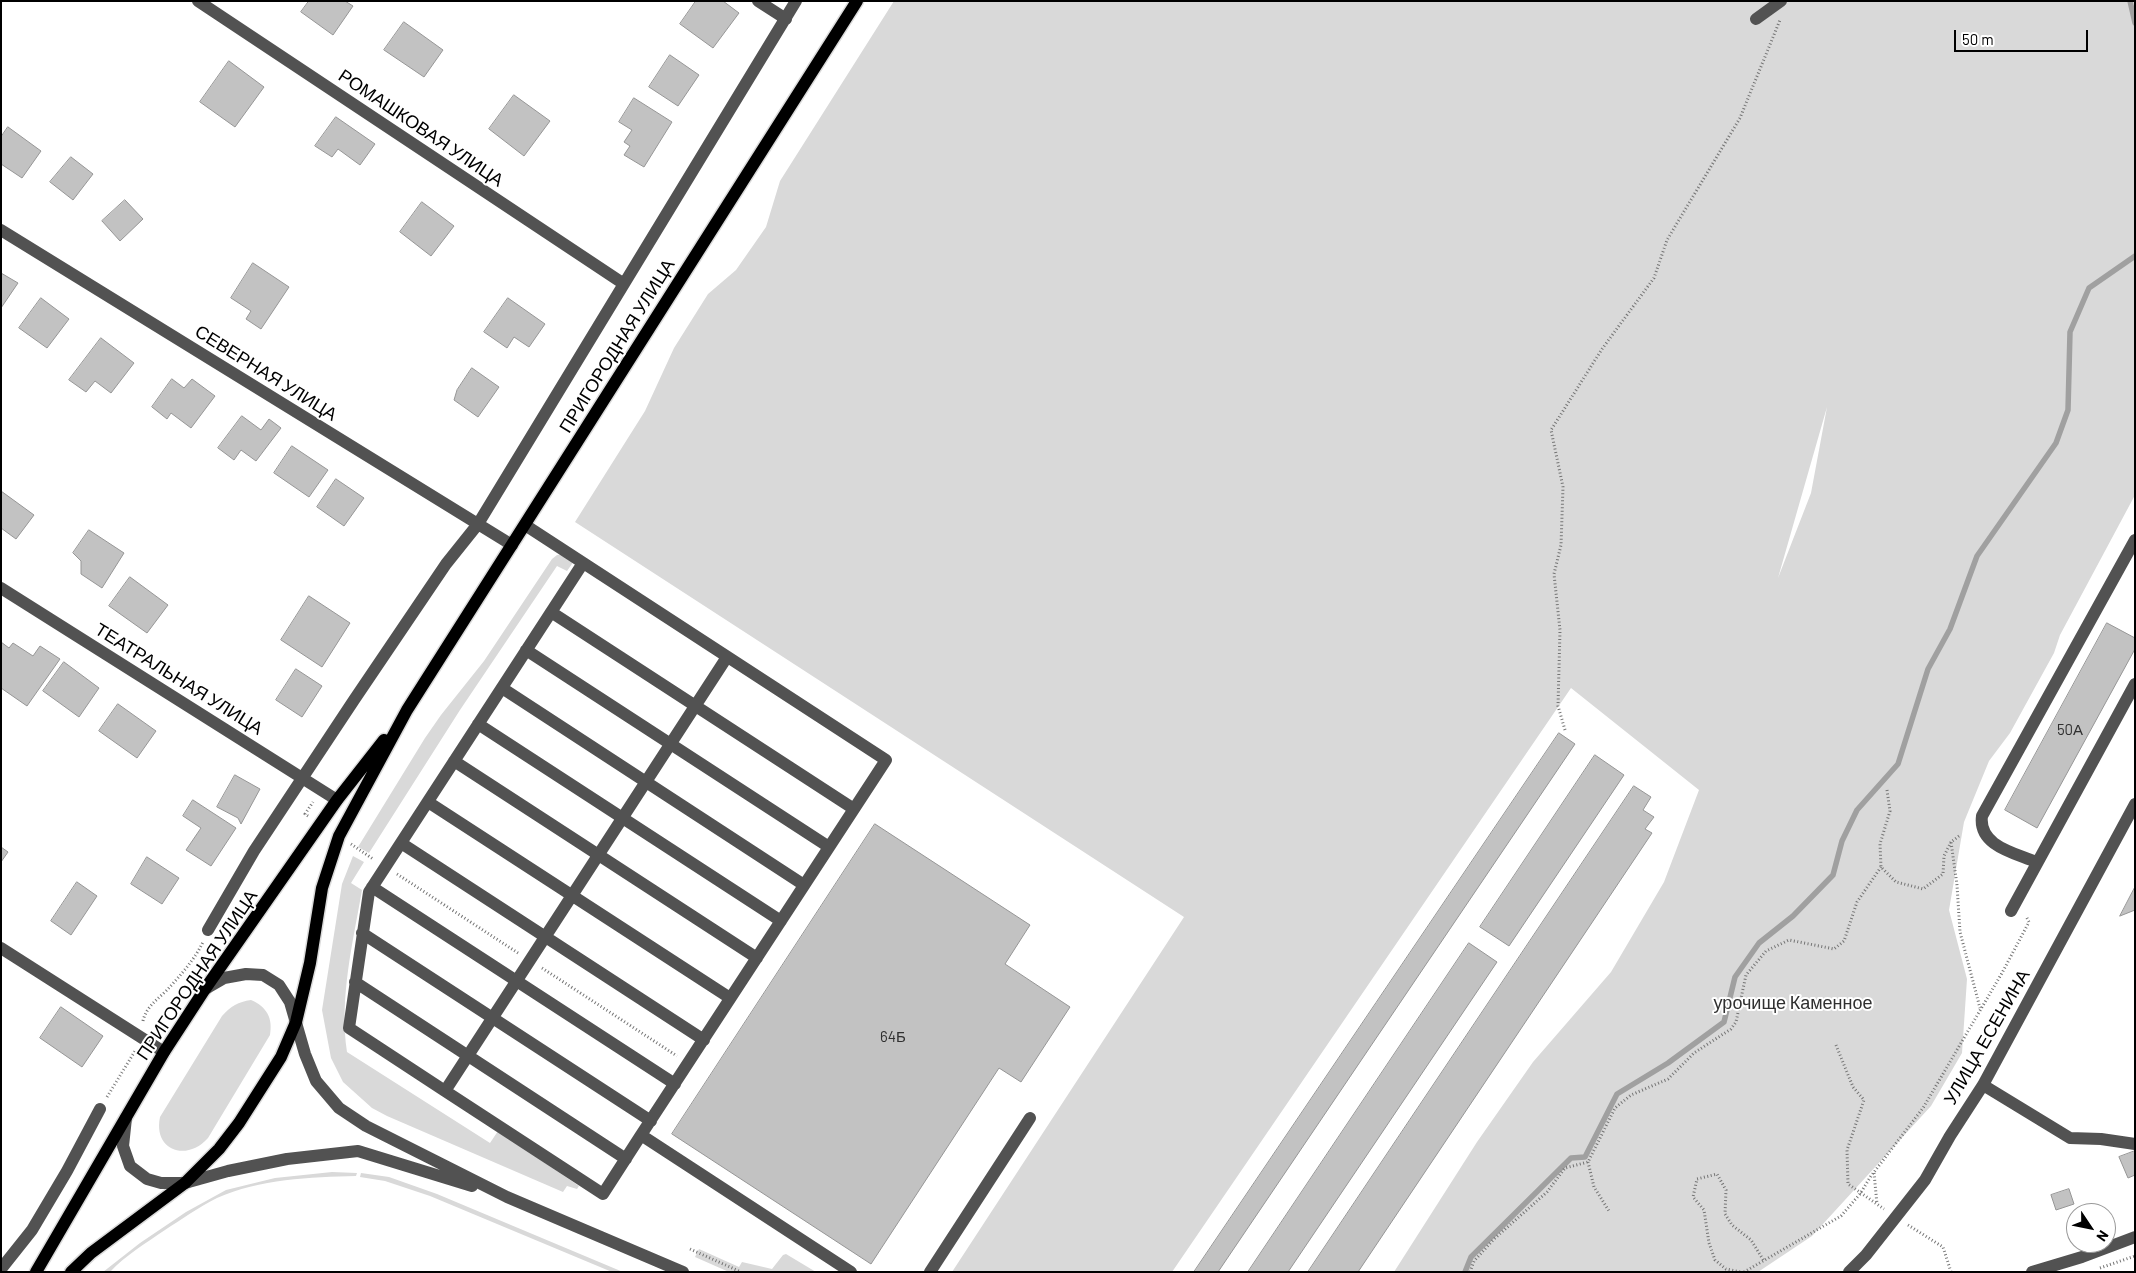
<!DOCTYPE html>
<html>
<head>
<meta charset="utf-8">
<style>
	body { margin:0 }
	#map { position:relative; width:2136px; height:1273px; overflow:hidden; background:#fff; font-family:Barlow,sans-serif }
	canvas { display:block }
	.frame { position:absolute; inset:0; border:2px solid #000; pointer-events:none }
	.north { position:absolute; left:2066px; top:1203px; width:50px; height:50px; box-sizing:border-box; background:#fff; border:1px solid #999; border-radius:50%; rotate:124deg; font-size:14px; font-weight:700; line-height:20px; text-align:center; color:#000 }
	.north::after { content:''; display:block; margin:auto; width:18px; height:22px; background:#000; clip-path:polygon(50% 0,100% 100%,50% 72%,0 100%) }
	.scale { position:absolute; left:1954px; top:30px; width:134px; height:22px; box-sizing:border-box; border:2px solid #000; border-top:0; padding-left:6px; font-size:15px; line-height:18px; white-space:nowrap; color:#000; -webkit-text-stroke:4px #fff; paint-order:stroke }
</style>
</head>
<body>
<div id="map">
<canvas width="2136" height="1273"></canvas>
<div class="frame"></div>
<div class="north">N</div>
<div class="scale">50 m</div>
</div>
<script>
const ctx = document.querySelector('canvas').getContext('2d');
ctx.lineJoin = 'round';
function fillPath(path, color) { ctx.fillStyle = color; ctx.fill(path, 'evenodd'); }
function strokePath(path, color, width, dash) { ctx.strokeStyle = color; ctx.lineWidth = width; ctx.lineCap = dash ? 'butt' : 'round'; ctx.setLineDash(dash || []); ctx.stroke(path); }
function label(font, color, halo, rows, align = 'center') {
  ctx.font = font + ' Barlow,sans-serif'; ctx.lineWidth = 4; ctx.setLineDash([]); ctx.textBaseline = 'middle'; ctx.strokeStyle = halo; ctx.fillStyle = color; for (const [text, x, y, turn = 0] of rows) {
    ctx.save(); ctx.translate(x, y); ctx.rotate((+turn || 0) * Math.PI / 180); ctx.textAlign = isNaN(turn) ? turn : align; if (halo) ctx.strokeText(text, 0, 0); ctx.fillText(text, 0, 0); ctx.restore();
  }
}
fillPath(new Path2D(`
	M 894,1 L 2135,1 L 2135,495 L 2060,635 L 2054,653 L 2010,733 L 1989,761 L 1964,822 L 1949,910 L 1967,979 L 1962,1053 L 1931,1106 L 1812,1236 L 1758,1272 L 1394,1272 L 1477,1142 L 1533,1062 L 1611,972 L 1664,882 L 1699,790 L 1571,688 L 1172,1272 L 952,1272 L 1184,917 L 575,522 L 645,411 L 674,348 L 708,294 L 736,270 L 766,227 L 780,181 ZM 1827,407 L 1811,493 L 1778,578 Z
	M 564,554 L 574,561 L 567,571 L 557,566 L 460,710 L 369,853 L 358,847 L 425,738 L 441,715 L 484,661 L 552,559 L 557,555 Z
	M 353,856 L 364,862 L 351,883 L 362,890 C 353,942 339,998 347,1052 L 490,1143 L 498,1131 L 579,1186 L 577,1189 L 567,1186 L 563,1192 L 387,1116 L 372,1108 L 343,1082 L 331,1058 L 322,1010 L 342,884 Z
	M 251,1000 C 267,1007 273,1018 270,1035 L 208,1138 C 187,1162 153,1151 160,1117 L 222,1016 C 231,1006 238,1002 251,1000 Z
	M 332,1172 L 357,1173 L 356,1176 C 311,1177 259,1179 217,1198 C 199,1207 182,1219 165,1230 C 146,1243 126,1255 110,1272 L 103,1272 L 140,1243 L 186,1212 L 226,1190 L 275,1178 Z
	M 361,1173 L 389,1177 L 437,1194 L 623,1272 L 612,1272 L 430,1196 L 385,1181 L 360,1177 Z
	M 699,1249 L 739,1267 L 742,1262 L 772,1269 L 783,1255 L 786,1254 L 816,1272 L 729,1272 L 695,1257 Z`), '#d9d9d9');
strokePath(new Path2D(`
	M 2130,1 L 2135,23
	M 1465,1272 L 1471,1257 L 1571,1158 L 1585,1157 L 1617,1094 L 1668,1063 L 1724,1022 L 1735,977 L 1759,943 L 1793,916 L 1833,875 L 1842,841 L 1857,810 L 1898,764 L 1928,669 L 1950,629 L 1977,556 L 2056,443 L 2068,410 L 2070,332 L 2089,288 L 2135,256`), '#a0a0a0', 5.5);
const building = new Path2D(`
	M 309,1 L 345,1 L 353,6 L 333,35 L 301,12 Z
	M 696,1 L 723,1 L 739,13 L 713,48 L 680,24 Z
	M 404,22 L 443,50 L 424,77 L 384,50 Z
	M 670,55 L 699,75 L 678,106 L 649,87 Z
	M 229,61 L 264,87 L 235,127 L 200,102 Z
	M 514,95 L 550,121 L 524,156 L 489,129 Z
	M 634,98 L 672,122 L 644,167 L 624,155 L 630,146 L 624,142 L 632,130 L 619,122 Z
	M 336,117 L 375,144 L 360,165 L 338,149 L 332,157 L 315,146 Z
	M 8,127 L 41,151 L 22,178 L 1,164 L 1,137 Z
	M 71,157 L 93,174 L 73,200 L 50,182 Z
	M 125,200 L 143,219 L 120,241 L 102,221 Z
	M 422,202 L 454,226 L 431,256 L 400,232 Z
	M 253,263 L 289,287 L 261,329 L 246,319 L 251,311 L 231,298 Z
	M 1,273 L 18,283 L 1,308 Z
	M 41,298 L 69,319 L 47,348 L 19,328 Z
	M 508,298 L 545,324 L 529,347 L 514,337 L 507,348 L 484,332 Z
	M 101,338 L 134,363 L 111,393 L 95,381 L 86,392 L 69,380 Z
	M 472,368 L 499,387 L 478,417 L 454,400 L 457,390 Z
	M 172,379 L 184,388 L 192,379 L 215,396 L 191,428 L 171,413 L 167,419 L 152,407 Z
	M 242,416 L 261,430 L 269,419 L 281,428 L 256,461 L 241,450 L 234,460 L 218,448 Z
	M 292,446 L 328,470 L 309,497 L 274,473 Z
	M 336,479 L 364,498 L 344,526 L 317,507 Z
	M 1,491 L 34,515 L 16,539 L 1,528 Z
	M 89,530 L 124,553 L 102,588 L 81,574 L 81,561 L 73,553 Z
	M 130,577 L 168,605 L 147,633 L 109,606 Z
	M 309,596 L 350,623 L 322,667 L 281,640 Z
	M 2107,623 L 2135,638 L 2135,649 L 2037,828 L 2005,810 Z
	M 1,642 L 9,648 L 13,643 L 33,656 L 40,646 L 60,659 L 27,706 L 1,688 Z
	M 64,662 L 99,688 L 79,717 L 43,691 Z
	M 296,669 L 322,686 L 302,717 L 276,700 Z
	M 118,704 L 156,731 L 137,758 L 99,731 Z
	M 1559,733 L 1575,744 L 1218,1272 L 1194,1272 Z
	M 1595,755 L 1624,775 L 1509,946 L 1480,927 Z
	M 235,775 L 260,789 L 241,824 L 238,818 L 217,807 Z
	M 1634,786 L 1651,797 L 1643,810 L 1654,817 L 1645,829 L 1652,833 L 1358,1272 L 1308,1272 Z
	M 193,800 L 236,828 L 211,866 L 186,850 L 201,828 L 183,816 Z
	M 875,824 L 1030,925 L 1005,964 L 1070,1007 L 1021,1082 L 999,1068 L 871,1264 L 672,1134 Z
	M 1,847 L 8,852 L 1,862 Z
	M 147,857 L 179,878 L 162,904 L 131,884 Z
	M 77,882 L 97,896 L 71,935 L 51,921 Z
	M 2135,887 L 2135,910 L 2120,916 Z
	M 1469,943 L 1497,962 L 1288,1272 L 1248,1272 Z
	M 61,1007 L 103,1036 L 82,1067 L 40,1038 Z
	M 2135,1151 L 2135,1175 L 2128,1178 L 2119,1157 Z
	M 2069,1189 L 2074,1204 L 2056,1210 L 2051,1195 Z`);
fillPath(building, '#c2c2c2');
strokePath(building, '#969696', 1);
const major = new Path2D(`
	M 36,1272 L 164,1052 L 205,989 L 337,800 L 384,740
	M 71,1272 L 91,1253 L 185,1183 L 219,1149 L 239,1123 L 281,1057 L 296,1022 L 310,963 L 322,888 L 339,836 L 407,710 L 857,1`);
strokePath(major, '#dbdbdb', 15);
strokePath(new Path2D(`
	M 1565,730 L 1558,706 L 1560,630 L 1554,574 L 1561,545 L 1563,487 L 1551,430 L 1602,349 L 1654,278 L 1667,240 L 1740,118 L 1780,20
	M 1887,790 L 1890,811 L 1880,844 L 1881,867 L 1896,882 L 1923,889 L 1943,874 L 1944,856 L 1951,842
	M 308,816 L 305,814 L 313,802
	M 1959,836 L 1951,842 L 1957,885 L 1960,932 L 1980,1008
	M 351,844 L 373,859
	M 397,874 L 518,953
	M 542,968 L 677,1056
	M 143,1021 C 146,1007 157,1000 167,990 C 180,976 195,959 203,942
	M 1836,1045 L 1853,1087 L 1864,1100 L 1847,1150 L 1848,1184 L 1884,1209
	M 107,1097 L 135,1051
	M 1588,1162 L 1594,1187 L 1609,1211
	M 1874,1173 L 1877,1204
	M 1908,1225 L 1943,1247 L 1951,1272
	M 690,1249 L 741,1272
	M 2100,1268 L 2135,1256
	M 1470,1272 L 1474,1261 L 1494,1239 L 1547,1192 L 1565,1168 L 1588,1162 L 1615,1108 L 1631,1095 L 1668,1079 L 1694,1053 L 1731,1029 L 1736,1022 L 1746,975 L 1766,951 L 1789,940 L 1834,949 L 1844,941 L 1857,902 L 1881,867
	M 1740,1272 L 1726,1269 L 1715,1260 L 1709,1243 L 1704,1210 L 1693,1197 L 1697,1179 L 1717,1174 L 1726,1190 L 1725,1214 L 1732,1225 L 1751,1240 L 1764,1261
	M 1744,1272 L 1841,1216 L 1860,1194 L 1871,1176 L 1923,1108 L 2002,973 L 2029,922 L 2026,916`), '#747474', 3, [1, 2.5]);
strokePath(new Path2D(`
	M 198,1 L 624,284
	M 758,1 L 786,19
	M 1756,19 L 1781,1
	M 1,230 L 512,545
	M 525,525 L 886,760 L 641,1135 L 851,1272
	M 583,563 L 369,892 L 349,1028 L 445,1091 L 727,657
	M 1,588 L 337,800
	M 551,612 L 854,809
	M 526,650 L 829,847
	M 502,688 L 804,885
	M 478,724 L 781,921
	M 454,761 L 757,958
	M 428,802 L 730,998
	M 401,843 L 704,1040
	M 2036,862 C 2015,853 1978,846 1982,816 L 2135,540
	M 372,887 L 675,1084
	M 2011,911 L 2135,684
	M 208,930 L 254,851 L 354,700 L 446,564 L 478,524 L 796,1
	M 362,933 L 651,1121
	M 1,948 L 164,1052
	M 355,982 L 626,1159
	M 205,989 L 224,978 L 246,974 L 263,975 L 279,985 L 290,1002 L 305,1054 L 316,1081 L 339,1108 L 366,1126 L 507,1197 L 683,1272
	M 1983,1085 L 2070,1138 L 2101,1139 L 2135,1144
	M 445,1091 L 603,1194 L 641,1135
	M 126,1118 L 123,1146 L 130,1166 L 147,1179 L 161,1183 L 185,1183 L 228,1171 L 287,1159 L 358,1151 L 472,1186
	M 1,1269 L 32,1230 L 67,1171 L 100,1109
	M 930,1272 L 1030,1118
	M 1849,1272 L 1866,1255 L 1925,1180 L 1950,1136 L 1983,1085 L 2135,804
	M 2032,1272 L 2082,1257 L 2135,1237`), '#525252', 12);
strokePath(major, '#000', 12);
label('15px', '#303030', null, [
	["50А",2070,730],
	["64Б",893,1037]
]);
label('18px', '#000', '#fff', [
	["РОМАШКОВАЯ УЛИЦА",421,128,34],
	["ПРИГОРОДНАЯ УЛИЦА",617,346,-58],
	["СЕВЕРНАЯ УЛИЦА",266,373,32],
	["ТЕАТРАЛЬНАЯ УЛИЦА",179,679,32],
	["ПРИГОРОДНАЯ УЛИЦА",197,975,-56],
	["УЛИЦА ЕСЕНИНА",1987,1037,-60]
]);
label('18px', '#303030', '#fff', [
	["урочище Каменное",1793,1003]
]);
</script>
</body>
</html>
